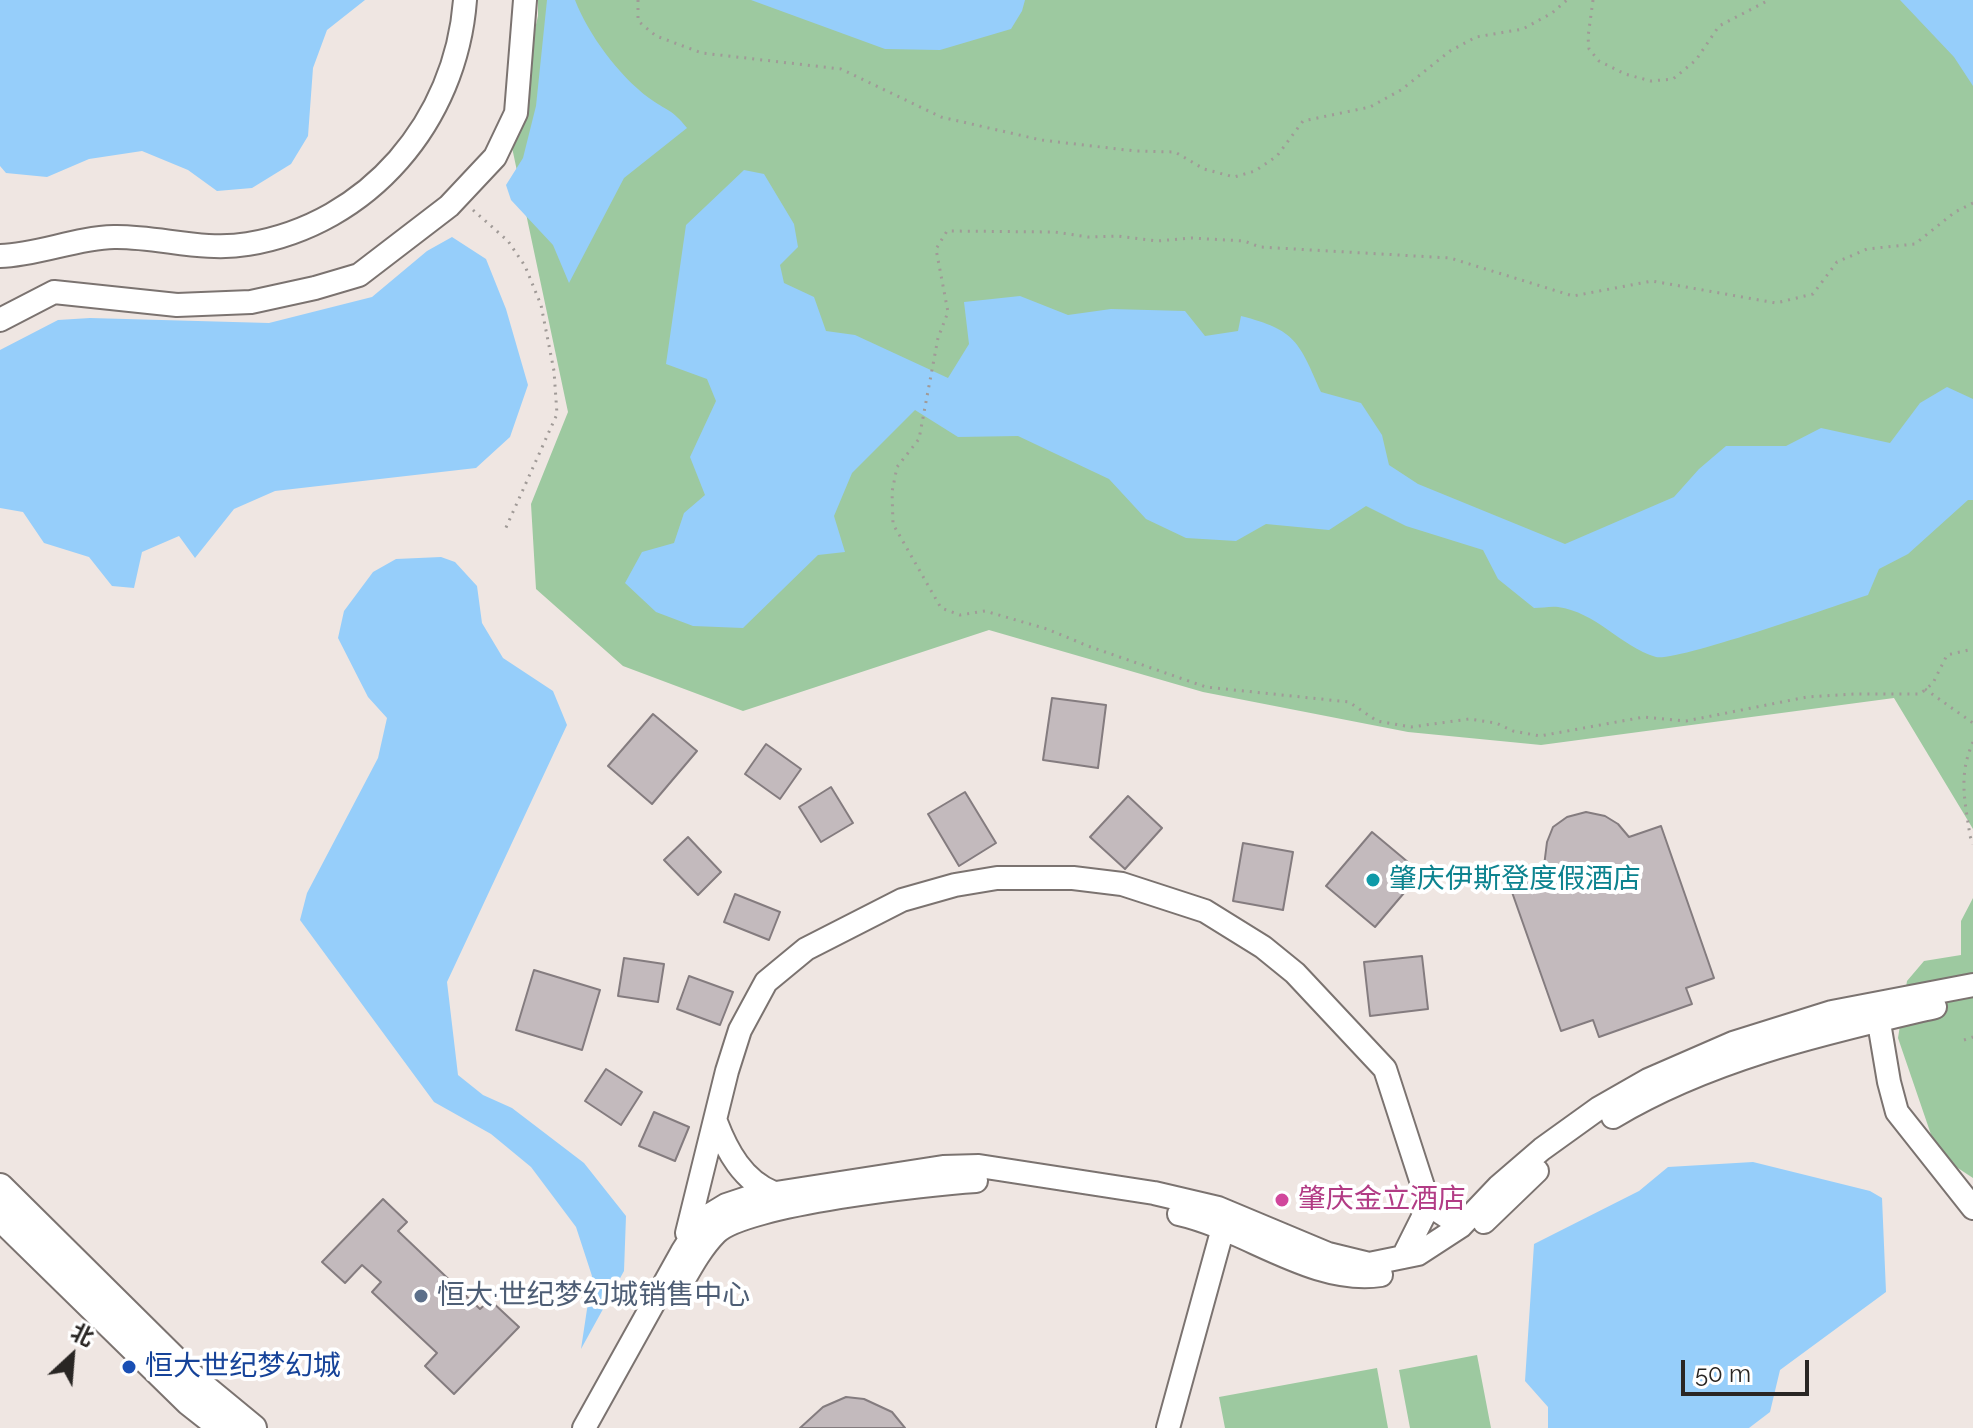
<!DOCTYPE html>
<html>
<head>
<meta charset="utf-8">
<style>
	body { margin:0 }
	#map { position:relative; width:1973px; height:1428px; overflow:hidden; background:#efe6e2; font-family:Raleway,"Noto Sans SC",sans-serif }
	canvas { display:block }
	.north { position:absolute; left:32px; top:1316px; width:80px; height:80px; -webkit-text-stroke:6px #fff; paint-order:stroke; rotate:26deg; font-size:22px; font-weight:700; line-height:32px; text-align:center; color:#292624 }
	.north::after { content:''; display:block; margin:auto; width:28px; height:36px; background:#292624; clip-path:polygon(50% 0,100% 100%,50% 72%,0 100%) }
	.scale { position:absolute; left:1681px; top:1360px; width:128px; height:36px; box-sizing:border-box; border:4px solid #292624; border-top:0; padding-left:10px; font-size:24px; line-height:28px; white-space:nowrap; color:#292624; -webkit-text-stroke:6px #fff; paint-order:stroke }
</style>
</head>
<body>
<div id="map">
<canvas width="1973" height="1428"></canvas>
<div class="north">北</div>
<div class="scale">50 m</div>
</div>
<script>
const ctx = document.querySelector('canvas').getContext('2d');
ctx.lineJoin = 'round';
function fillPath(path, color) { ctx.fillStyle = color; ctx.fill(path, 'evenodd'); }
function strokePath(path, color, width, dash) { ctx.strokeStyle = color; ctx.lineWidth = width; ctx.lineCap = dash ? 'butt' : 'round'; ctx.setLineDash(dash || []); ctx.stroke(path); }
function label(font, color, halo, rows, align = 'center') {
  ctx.font = font + ' Raleway,"Noto Sans SC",sans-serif'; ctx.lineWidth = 8; ctx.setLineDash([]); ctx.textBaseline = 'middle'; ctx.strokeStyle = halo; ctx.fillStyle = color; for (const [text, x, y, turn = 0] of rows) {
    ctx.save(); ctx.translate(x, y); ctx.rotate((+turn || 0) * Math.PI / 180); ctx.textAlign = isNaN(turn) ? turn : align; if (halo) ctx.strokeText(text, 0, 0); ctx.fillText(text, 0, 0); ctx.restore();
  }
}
fillPath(new Path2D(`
	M 538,0 L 1973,0 L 1973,829 L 1894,698 L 1541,745 L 1408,732 L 1203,692 L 989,630 L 743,711 L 623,666 L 536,589 L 531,504 L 568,412 L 510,138 L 538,16 Z
	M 1973,898 L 1973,1178 L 1938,1155 L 1898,1038 L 1907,981 L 1924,961 L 1961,955 L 1961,921 Z
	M 1477,1355 L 1491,1428 L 1410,1428 L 1399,1370 Z
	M 1377,1368 L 1388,1428 L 1225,1428 L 1219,1397 Z`), '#9dc9a0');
fillPath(new Path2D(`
	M 0,0 L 365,0 L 327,30 L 313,68 L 308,136 L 291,164 L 252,188 L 217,191 L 188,170 L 142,151 L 89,159 L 47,177 L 6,173 L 0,166 Z
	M 547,0 L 575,0 C 588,34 619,76 649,98 C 667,111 672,109 687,128 L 624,178 L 569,283 L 553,245 L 511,200 L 506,185 L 523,158 L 536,106 Z
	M 751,0 L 1025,0 L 1022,11 L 1011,29 L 940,50 L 885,49 Z
	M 1900,0 L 1973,0 L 1973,86 L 1954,57 Z
	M 744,170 L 764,174 L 794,224 L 798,247 L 780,265 L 784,283 L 814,297 L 826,331 L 855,335 L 948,378 L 969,344 L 964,302 L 1020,296 L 1068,315 L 1111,309 L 1185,311 L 1205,336 L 1238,331 L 1241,316 C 1296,330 1299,342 1321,392 L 1361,403 L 1382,435 L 1389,465 L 1418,484 L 1565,544 L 1674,497 L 1699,469 L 1726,446 L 1786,446 L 1821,428 L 1890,443 L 1920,403 L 1947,387 L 1973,399 L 1973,500 L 1968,500 L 1908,554 L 1879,569 L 1868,595 C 1837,605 1676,662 1656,657 C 1620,646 1596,612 1558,607 C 1551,606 1542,608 1534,608 L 1498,579 L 1483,550 L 1406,526 L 1366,506 L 1329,530 L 1266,524 L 1236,541 L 1186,538 L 1146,519 L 1109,479 L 1018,436 L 958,437 L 915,410 L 852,473 L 834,516 L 845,552 L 818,555 L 743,628 L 693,626 L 656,612 L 625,583 L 642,552 L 674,543 L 684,513 L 705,495 L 690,457 L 716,401 L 707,379 L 666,364 L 686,225 Z
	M 452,237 L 486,259 L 506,309 L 528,385 L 510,437 L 476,468 L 275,491 L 234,509 L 195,558 L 179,536 L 142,552 L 134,588 L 112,586 L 89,557 L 44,543 L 23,512 L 0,508 L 0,350 L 58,320 L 90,318 L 269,323 L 372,297 L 427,251 Z
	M 441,557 L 455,562 L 477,586 L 482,623 L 503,658 L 553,691 L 567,725 L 447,982 L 458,1075 L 483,1095 L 512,1108 L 584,1163 L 626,1216 L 624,1271 L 581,1349 L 592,1276 L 576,1227 L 531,1167 L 491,1134 L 434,1102 L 300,920 L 307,893 L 378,758 L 387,718 L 368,697 L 338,638 L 344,611 L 373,572 L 396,559 Z
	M 1753,1162 L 1870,1191 L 1882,1198 L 1886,1292 L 1780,1370 L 1770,1412 L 1749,1428 L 1548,1428 L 1548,1407 L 1525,1381 L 1534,1244 L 1639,1191 L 1668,1167 Z`), '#96cefa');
const building = new Path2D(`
	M 1052,698 L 1106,705 L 1098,768 L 1043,760 Z
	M 653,714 L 697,751 L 652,804 L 608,766 Z
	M 766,744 L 801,769 L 780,799 L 745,774 Z
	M 831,787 L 853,823 L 821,842 L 799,807 Z
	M 965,792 L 996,843 L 959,866 L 928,814 Z
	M 1128,796 L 1162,828 L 1125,869 L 1090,837 Z
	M 1586,812 L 1605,816 L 1618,824 L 1629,837 L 1661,826 L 1714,978 L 1686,988 L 1692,1004 L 1599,1037 L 1593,1020 L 1561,1031 L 1507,878 L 1544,866 L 1547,842 L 1553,827 L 1567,817 Z
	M 1372,832 L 1421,873 L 1375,927 L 1326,886 Z
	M 688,837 L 721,872 L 698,895 L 664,860 Z
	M 1243,843 L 1293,852 L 1283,910 L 1233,901 Z
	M 735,894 L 780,912 L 769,940 L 724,922 Z
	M 1422,956 L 1428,1009 L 1370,1016 L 1364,962 Z
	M 624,958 L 664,964 L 658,1002 L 618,996 Z
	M 534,970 L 600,990 L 582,1050 L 516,1030 Z
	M 689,976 L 733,992 L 720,1025 L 677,1009 Z
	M 606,1069 L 642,1092 L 621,1125 L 585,1101 Z
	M 654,1112 L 689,1127 L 675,1161 L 639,1146 Z
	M 383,1199 L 407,1222 L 398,1231 L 480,1309 L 490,1300 L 519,1327 L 454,1394 L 425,1366 L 437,1353 L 372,1292 L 381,1282 L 362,1265 L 345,1283 L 322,1262 Z
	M 846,1397 L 864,1399 L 892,1412 L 905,1428 L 800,1428 L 823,1407 Z`);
fillPath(building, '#c3babd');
strokePath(building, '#847c7f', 2);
const minor = new Path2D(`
	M 0,256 C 38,255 75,238 114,237 C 158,236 203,252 248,244 C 369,224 456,121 465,0
	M 0,320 L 54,292 L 177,305 L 251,302 L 315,288 L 359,275 L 449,206 L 495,157 L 516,113 L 525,0
	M 1876,1005 L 1889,1082 L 1897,1112 L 1973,1208
	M 1613,1117 C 1712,1058 1825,1033 1935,1007
	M 716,1122 C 727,1151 743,1181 774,1193
	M 1179,1214 C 1246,1229 1312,1285 1381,1275
	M 1484,1222 L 1537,1171
	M 687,1233 L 727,1071 L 740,1030 L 766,982 L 806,949 L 902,900 L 955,885 L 997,878 L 1073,878 L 1122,884 L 1205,911 L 1263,947 L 1295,973 L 1385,1069 L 1429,1205
	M 1403,1257 L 1429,1205 L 1461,1226
	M 675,1295 C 687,1275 699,1250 716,1233 C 745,1204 929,1184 976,1181
	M 584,1428 L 682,1252 L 703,1219 L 726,1205 L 750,1197 L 943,1167 L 979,1166 L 1154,1193 L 1218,1208 L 1328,1254 L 1369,1264 L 1418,1254 L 1461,1226 L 1499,1186 L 1542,1149 L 1599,1108 L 1648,1080 L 1733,1043 L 1832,1012 L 1973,985
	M 1168,1428 L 1223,1228`);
const major = new Path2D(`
	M 0,1187 L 196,1381 L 253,1428
	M 0,1217 L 189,1402 L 222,1428`);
strokePath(minor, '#7b7370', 26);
strokePath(major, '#7b7370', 30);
strokePath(new Path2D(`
	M 638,0 L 638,21 L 656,36 L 702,53 L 841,69 L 941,117 L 1041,140 L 1135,151 L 1175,152 L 1204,169 L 1234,177 L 1255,171 L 1277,156 L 1303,121 L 1370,107 L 1401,90 L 1450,51 L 1476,37 L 1523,29 L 1552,13 L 1567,0
	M 1593,0 L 1588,37 L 1589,49 L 1599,61 L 1625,74 L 1651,81 L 1673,79 L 1696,60 L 1719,26 L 1769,0
	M 1973,203 L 1955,212 L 1915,244 L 1867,249 L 1837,262 L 1813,294 L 1776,303 L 1652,281 L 1573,296 L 1450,258 L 1260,247 L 1244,241 L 1191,238 L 1157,241 L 1118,236 L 1088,237 L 1055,232 L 947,231 L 936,249 L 948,312 L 938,338 L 919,439 L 897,467 L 892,492 L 893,524 L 941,608 L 960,615 L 985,611 L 1047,629 L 1088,646 L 1206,687 L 1349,702 L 1377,721 L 1411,727 L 1469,719 L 1496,723 L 1513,731 L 1540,736 L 1644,717 L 1686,721 L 1807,697 L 1854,694 L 1920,694 L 1933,683 L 1947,655 L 1973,649
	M 473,210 L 508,241 L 525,266 L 541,305 L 554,371 L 557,414 L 504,532
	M 1925,689 L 1973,723
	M 1973,742 C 1958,776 1965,800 1970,836 L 1973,844
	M 1964,1040 L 1973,1037`), '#a09a97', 3, [2, 6]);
strokePath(minor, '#fff', 22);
strokePath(major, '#fff', 26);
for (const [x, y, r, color] of [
	[1373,880,8,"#0f9aa8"],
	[1282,1200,8,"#d1479c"],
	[421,1296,8,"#5c6f8a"],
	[129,1367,8,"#1a4fb4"]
]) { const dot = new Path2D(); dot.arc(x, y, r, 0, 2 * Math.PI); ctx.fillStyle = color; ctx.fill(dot); strokePath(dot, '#fff', 3); }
label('28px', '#0d838f', '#fff', [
	["肇庆伊斯登度假酒店",1389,880]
], 'left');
label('28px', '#b23c85', '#fff', [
	["肇庆金立酒店",1298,1200]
], 'left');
label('28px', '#4e5e75', '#fff', [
	["恒大·世纪梦幻城销售中心",437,1296]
], 'left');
label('28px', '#164399', '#fff', [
	["恒大世纪梦幻城",145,1367]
], 'left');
</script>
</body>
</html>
